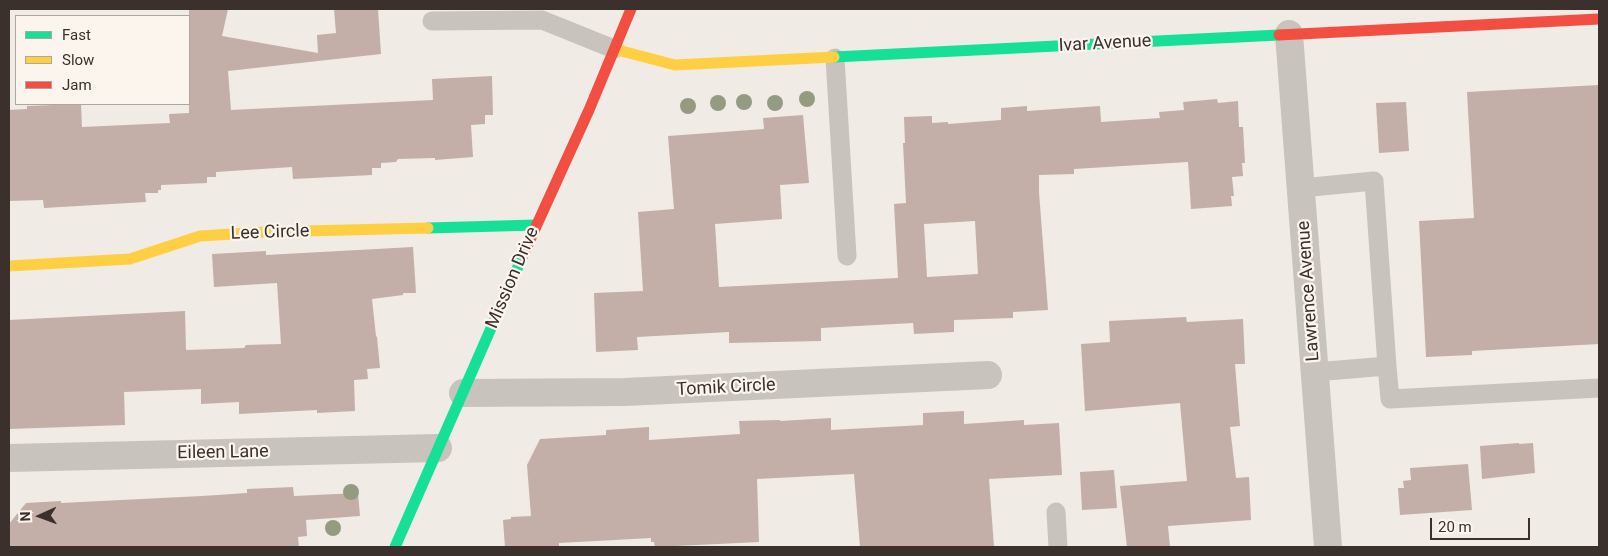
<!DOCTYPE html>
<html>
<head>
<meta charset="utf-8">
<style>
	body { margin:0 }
	#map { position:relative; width:1608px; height:556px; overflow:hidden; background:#f0ebe5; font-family:Roboto,sans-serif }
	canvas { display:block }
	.frame { position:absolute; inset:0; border:10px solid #3b302b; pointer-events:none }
	.legend { position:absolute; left:15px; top:15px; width:175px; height:90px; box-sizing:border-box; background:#fbf5ee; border:1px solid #aea6a0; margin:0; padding:6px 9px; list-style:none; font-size:15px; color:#3b302b }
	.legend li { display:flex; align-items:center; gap:10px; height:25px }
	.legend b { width:25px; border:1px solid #aea6a0 }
	.north { position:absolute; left:15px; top:491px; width:50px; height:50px; -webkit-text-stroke:4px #fbf5ee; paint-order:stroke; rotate:268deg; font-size:14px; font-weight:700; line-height:20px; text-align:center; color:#3b302b }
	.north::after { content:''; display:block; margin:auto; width:18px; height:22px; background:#3b302b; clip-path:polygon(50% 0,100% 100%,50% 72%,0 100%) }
	.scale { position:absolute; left:1430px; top:518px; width:100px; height:22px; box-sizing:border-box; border:2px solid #3b302b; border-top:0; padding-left:6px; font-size:15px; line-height:18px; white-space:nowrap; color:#3b302b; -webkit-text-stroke:4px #fbf5ee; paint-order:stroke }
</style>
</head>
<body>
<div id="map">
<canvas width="1608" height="556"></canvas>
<div class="frame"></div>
<ul class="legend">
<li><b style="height:6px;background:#16e098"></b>Fast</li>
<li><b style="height:6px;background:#ffcf43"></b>Slow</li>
<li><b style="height:6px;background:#f24e42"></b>Jam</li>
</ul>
<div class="north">N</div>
<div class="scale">20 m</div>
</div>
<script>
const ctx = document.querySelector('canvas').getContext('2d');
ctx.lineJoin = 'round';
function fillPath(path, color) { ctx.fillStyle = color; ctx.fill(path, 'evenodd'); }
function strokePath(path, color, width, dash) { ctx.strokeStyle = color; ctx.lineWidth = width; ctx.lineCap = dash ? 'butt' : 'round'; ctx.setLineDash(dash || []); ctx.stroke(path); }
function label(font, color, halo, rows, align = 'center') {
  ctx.font = font + ' Roboto,sans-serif'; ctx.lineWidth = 4.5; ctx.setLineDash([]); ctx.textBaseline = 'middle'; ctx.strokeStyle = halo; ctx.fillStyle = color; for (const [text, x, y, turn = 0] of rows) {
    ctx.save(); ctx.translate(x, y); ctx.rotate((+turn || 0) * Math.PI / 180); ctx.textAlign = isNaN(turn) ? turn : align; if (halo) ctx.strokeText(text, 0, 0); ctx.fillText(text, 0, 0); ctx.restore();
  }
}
fillPath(new Path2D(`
	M 189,9 L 228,9 L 222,36 L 318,53 L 317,35 L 336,33 L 334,9 L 378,9 L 381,54 L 228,71 L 231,110 L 433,100 L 432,79 L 492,76 L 493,115 L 485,115 L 485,124 L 471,125 L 473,157 L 435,160 L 435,158 L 398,159 L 396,162 L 381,163 L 381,168 L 372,168 L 372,175 L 293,179 L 292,167 L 216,172 L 216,177 L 207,177 L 207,183 L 161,185 L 161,190 L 158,190 L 158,193 L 145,193 L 146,202 L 44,208 L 43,200 L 9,201 L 9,110 L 27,109 L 27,106 L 81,104 L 82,127 L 170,123 L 169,114 L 189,113 Z
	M 1599,85 L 1599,344 L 1472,351 L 1472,355 L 1426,357 L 1419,221 L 1474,218 L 1467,92 Z
	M 1217,99 L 1218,103 L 1238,101 L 1239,127 L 1243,127 L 1245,163 L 1242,163 L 1243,176 L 1232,177 L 1234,196 L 1231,196 L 1232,206 L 1191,209 L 1188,162 L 1074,169 L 1074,174 L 1039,175 L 1039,192 L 1048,310 L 1013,312 L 1013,318 L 954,320 L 954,332 L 914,334 L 913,323 L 821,328 L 821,341 L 729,343 L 729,332 L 637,337 L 638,350 L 596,352 L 594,293 L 643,291 L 638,212 L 674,209 L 668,136 L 764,129 L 763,118 L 803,115 L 809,183 L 780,185 L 782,219 L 715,224 L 719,287 L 898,278 L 894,204 L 906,203 L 903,143 L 905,143 L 904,117 L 932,116 L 932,123 L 948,122 L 948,124 L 1001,120 L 1001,108 L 1027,106 L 1027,111 L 1100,106 L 1101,122 L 1160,118 L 1159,112 L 1184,110 L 1183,102 ZM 975,221 L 978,274 L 927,277 L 924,224 Z
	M 1406,102 L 1409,151 L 1379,153 L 1376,103 Z
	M 413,247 L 416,293 L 403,293 L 403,295 L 372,299 L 376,336 L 377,337 L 380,368 L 367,369 L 368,379 L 354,380 L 355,411 L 317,413 L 317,410 L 239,414 L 239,402 L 201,404 L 201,389 L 124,392 L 125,425 L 9,429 L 9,320 L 185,311 L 186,350 L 244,348 L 246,345 L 281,344 L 277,283 L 214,287 L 212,254 L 266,251 L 266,255 Z
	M 1186,317 L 1187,322 L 1243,319 L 1245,364 L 1235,364 L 1240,426 L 1230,427 L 1236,478 L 1249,477 L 1251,520 L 1168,526 L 1170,547 L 1127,547 L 1120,486 L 1187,481 L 1180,403 L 1085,411 L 1081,344 L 1110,342 L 1109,321 Z
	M 964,411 L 964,424 L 1024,420 L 1024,425 L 1059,423 L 1062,475 L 989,479 L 994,547 L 860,547 L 854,474 L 757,479 L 759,542 L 655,547 L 654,542 L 651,542 L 651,538 L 559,543 L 559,547 L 505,547 L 503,520 L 511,519 L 511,517 L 531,516 L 527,465 L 540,439 L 606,435 L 606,430 L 649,427 L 649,440 L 740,434 L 739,421 L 780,420 L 780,421 L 831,418 L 831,430 L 923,425 L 923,413 Z
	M 1519,443 L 1519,444 L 1533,443 L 1535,473 L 1482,479 L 1480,446 Z
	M 1468,464 L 1472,510 L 1400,515 L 1398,488 L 1404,488 L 1403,481 L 1411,480 L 1410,468 Z
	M 1114,470 L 1117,508 L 1082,510 L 1080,472 Z
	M 293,487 L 294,496 L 358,493 L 360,516 L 306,520 L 307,536 L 298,537 L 299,547 L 9,547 L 9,524 L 26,503 L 61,501 L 61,503 L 202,496 L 247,493 L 247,489 Z`), '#c3afa7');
strokePath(new Path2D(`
	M 432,21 L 542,20 L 614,49
	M 835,58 L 847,256
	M 1301,188 L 1374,181 L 1387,366 L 1315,372
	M 1387,366 L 1390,399 L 1599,388
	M 1056,512 L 1058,547`), '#c9c3be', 19);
strokePath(new Path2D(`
	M 1289,34 L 1328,547
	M 463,393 L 625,392 L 988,375
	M 9,458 L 438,448`), '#c9c3be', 28);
strokePath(new Path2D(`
	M 834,57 L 1279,35
	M 428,228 L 536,225
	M 395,547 L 524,253`), '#16e098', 11);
strokePath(new Path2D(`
	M 614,49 L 675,65 L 834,57
	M 9,266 L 130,259 L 200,236 L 265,232 L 428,228`), '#ffcf43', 11);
strokePath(new Path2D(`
	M 1279,35 L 1599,19
	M 524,253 L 589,110 L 631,9`), '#f24e42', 11);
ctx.fillStyle = '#959b80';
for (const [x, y] of [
	[807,99],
	[744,102],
	[718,103],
	[775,103],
	[688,106],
	[351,492],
	[333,528]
]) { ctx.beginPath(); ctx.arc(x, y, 8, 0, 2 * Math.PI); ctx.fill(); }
label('18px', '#3b302b', '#fbf5ee', [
	["Ivar Avenue",1105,44,-3],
	["Lee Circle",270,233,-2],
	["Mission Drive",513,278,-67],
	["Lawrence Avenue",1309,291,-94],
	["Tomik Circle",726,388,-3],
	["Eileen Lane",223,453,-1]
]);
</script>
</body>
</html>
